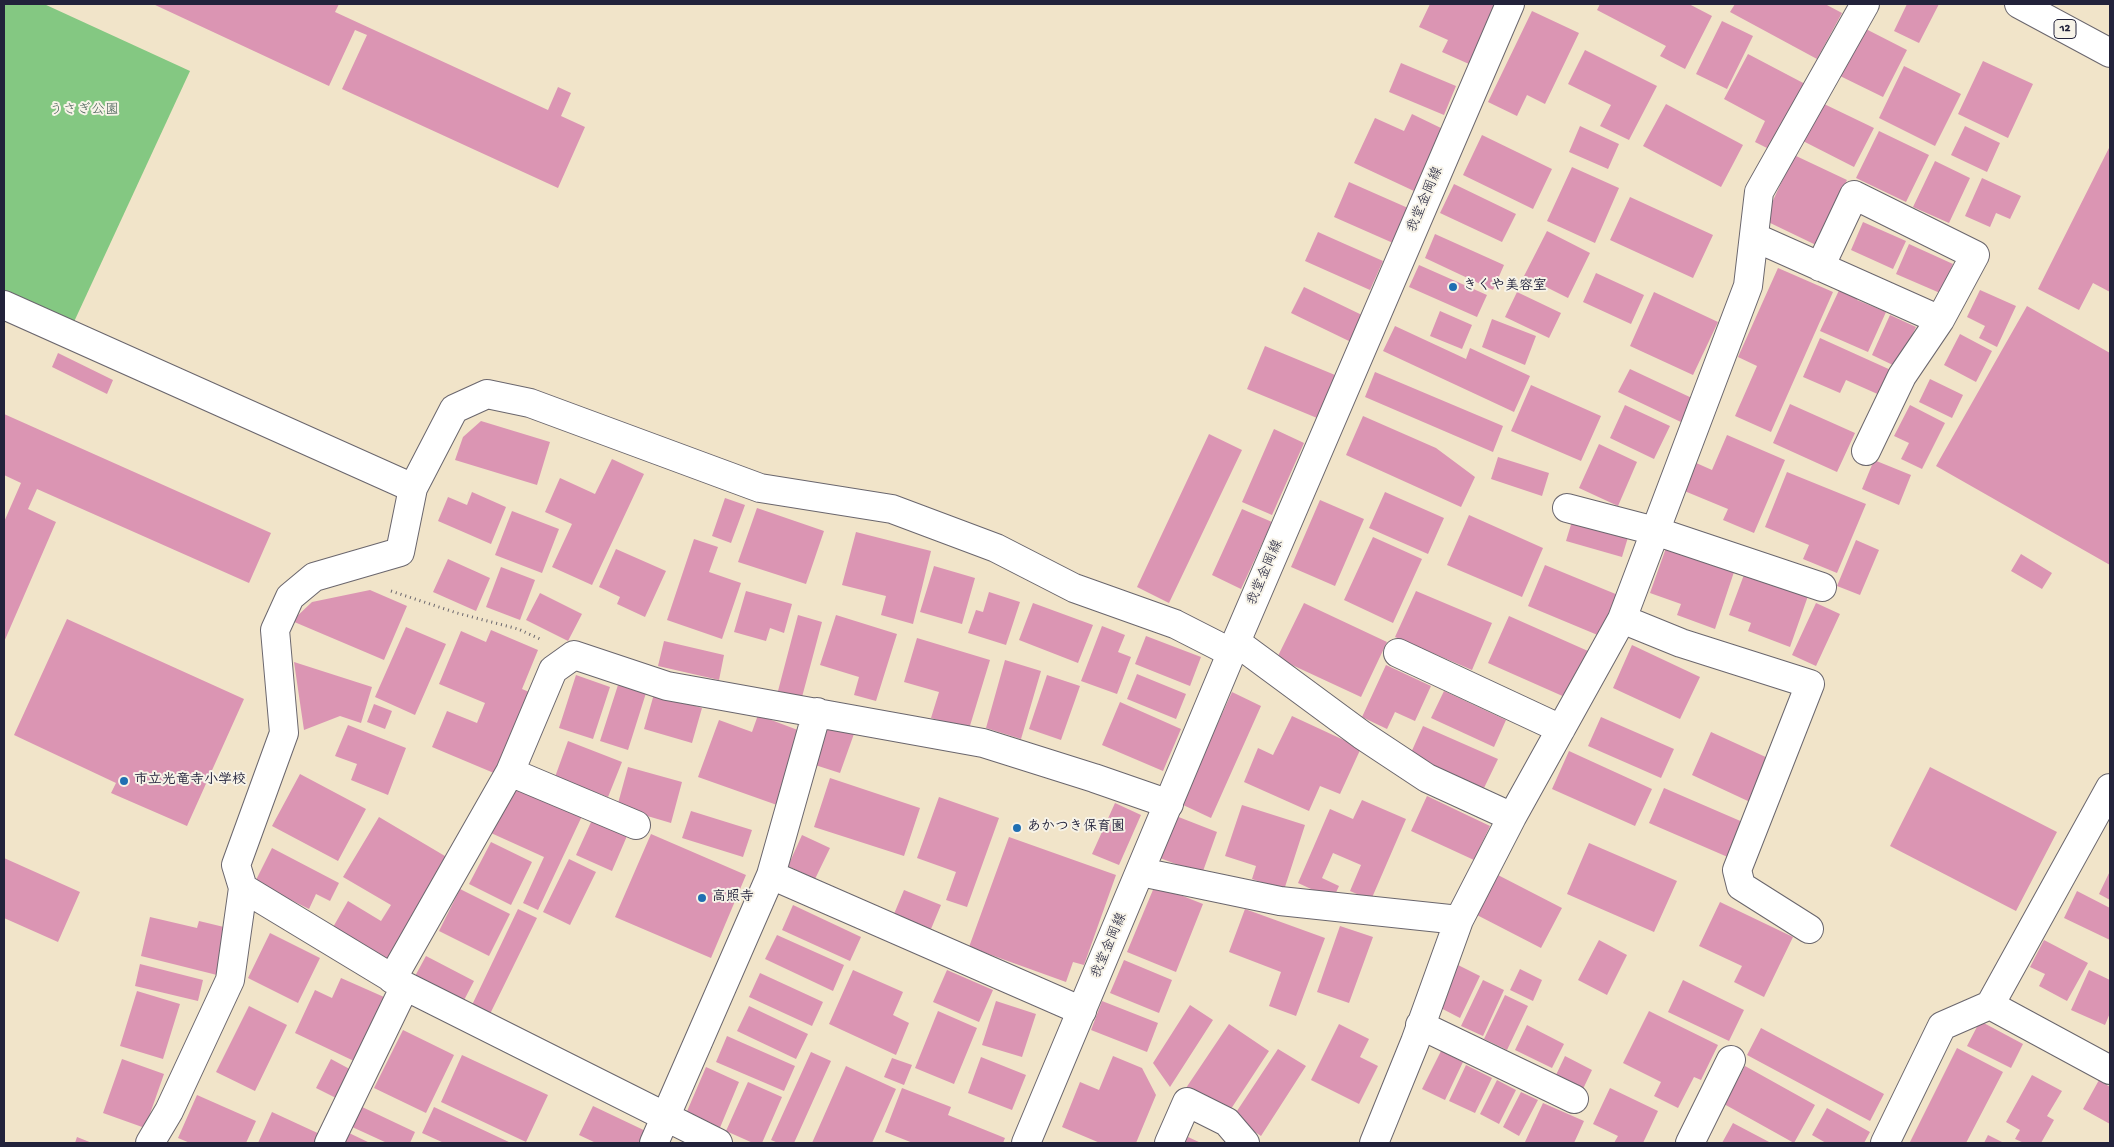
<!DOCTYPE html>
<html>
<head>
<meta charset="utf-8">
<style>
	body { margin:0 }
	#map { position:relative; width:2114px; height:1147px; overflow:hidden; background:#f1e4c9; font-family:"Gochi Hand",sans-serif }
	canvas { display:block }
	.frame { position:absolute; inset:0; border:5px solid #22223b; pointer-events:none }
</style>
</head>
<body>
<div id="map">
<canvas width="2114" height="1147"></canvas>
<div class="frame"></div>
</div>
<script>
const ctx = document.querySelector('canvas').getContext('2d');
ctx.lineJoin = 'round';
function fillPath(path, color) { ctx.fillStyle = color; ctx.fill(path, 'evenodd'); }
function strokePath(path, color, width, dash) { ctx.strokeStyle = color; ctx.lineWidth = width; ctx.lineCap = dash ? 'butt' : 'round'; ctx.setLineDash(dash || []); ctx.stroke(path); }
function label(font, color, halo, rows, align = 'center') {
  ctx.font = font + ' "Gochi Hand","Klee One",sans-serif'; ctx.lineWidth = 4; ctx.setLineDash([]); ctx.textBaseline = 'middle'; ctx.strokeStyle = halo; ctx.fillStyle = color; for (const [text, x, y, turn = 0] of rows) {
    ctx.save(); ctx.translate(x, y); ctx.rotate((+turn || 0) * Math.PI / 180); ctx.textAlign = isNaN(turn) ? turn : align; if (halo) ctx.strokeText(text, 0, 0); ctx.fillText(text, 0, 0); ctx.restore();
  }
}
fillPath(new Path2D(`
	M 4,4 L 44,4 L 190,71 L 73,324 L 4,292 Z`), '#84c882');
fillPath(new Path2D(`
	M 153,4 L 339,4 L 335,12 L 548,110 L 558,87 L 571,93 L 561,116 L 585,127 L 558,188 L 342,89 L 367,35 L 355,30 L 329,86 Z
	M 1430,4 L 1497,4 L 1469,64 L 1442,52 L 1448,40 L 1419,27 Z
	M 1600,4 L 1689,4 L 1712,16 L 1685,69 L 1660,56 L 1666,46 L 1597,10 Z
	M 1735,4 L 1825,4 L 1842,13 L 1817,59 L 1730,12 Z
	M 1907,4 L 1939,4 L 1919,43 L 1894,31 Z
	M 1532,11 L 1579,33 L 1545,104 L 1527,95 L 1517,116 L 1488,102 Z
	M 1722,21 L 1753,36 L 1727,89 L 1696,74 Z
	M 1862,27 L 1907,50 L 1883,97 L 1838,75 Z
	M 1585,50 L 1657,86 L 1629,140 L 1600,126 L 1611,105 L 1568,84 Z
	M 1748,54 L 1807,85 L 1773,151 L 1755,142 L 1765,121 L 1724,99 Z
	M 1983,61 L 2033,84 L 2008,138 L 1958,114 Z
	M 1401,63 L 1456,86 L 1444,115 L 1389,92 Z
	M 1904,66 L 1961,94 L 1935,146 L 1879,118 Z
	M 1822,103 L 1874,128 L 1854,167 L 1803,141 Z
	M 1666,104 L 1743,145 L 1721,187 L 1643,146 Z
	M 1412,114 L 1443,129 L 1414,191 L 1354,163 L 1375,118 L 1404,131 Z
	M 1580,126 L 1619,144 L 1608,169 L 1569,152 Z
	M 1965,126 L 2000,143 L 1987,172 L 1951,155 Z
	M 1879,131 L 1929,155 L 1906,202 L 1856,178 Z
	M 1482,135 L 1552,169 L 1533,209 L 1463,175 Z
	M 2110,146 L 2110,292 L 2093,283 L 2079,310 L 2038,289 Z
	M 1794,155 L 1847,180 L 1816,245 L 1764,220 Z
	M 1935,161 L 1970,178 L 1949,223 L 1913,207 Z
	M 1572,167 L 1619,188 L 1595,243 L 1547,221 Z
	M 1982,178 L 2021,196 L 2010,219 L 1996,213 L 1990,227 L 1965,216 Z
	M 1349,182 L 1408,208 L 1393,243 L 1334,217 Z
	M 1454,184 L 1516,214 L 1502,242 L 1440,213 Z
	M 1630,197 L 1713,235 L 1693,278 L 1610,240 Z
	M 1863,222 L 1906,241 L 1893,269 L 1851,250 Z
	M 1547,231 L 1590,253 L 1568,298 L 1524,276 Z
	M 1318,232 L 1383,261 L 1370,290 L 1305,261 Z
	M 1435,234 L 1504,265 L 1493,290 L 1425,258 Z
	M 1909,244 L 1953,264 L 1940,293 L 1896,274 Z
	M 1419,265 L 1487,295 L 1477,317 L 1409,287 Z
	M 1778,268 L 1833,292 L 1771,432 L 1735,416 L 1757,366 L 1738,357 Z
	M 1596,273 L 1644,295 L 1631,324 L 1583,302 Z
	M 1841,286 L 1859,295 L 1857,300 L 1886,312 L 1868,352 L 1820,331 Z
	M 1304,287 L 1364,316 L 1351,342 L 1291,313 Z
	M 1980,290 L 2016,306 L 1997,347 L 1979,338 L 1985,326 L 1967,317 Z
	M 1517,292 L 1561,313 L 1549,338 L 1505,317 Z
	M 1654,292 L 1718,322 L 1693,375 L 1630,346 Z
	M 2027,306 L 2110,353 L 2110,565 L 1936,466 Z
	M 1440,311 L 1472,325 L 1462,349 L 1430,336 Z
	M 1890,315 L 1916,327 L 1897,367 L 1872,355 Z
	M 1492,319 L 1536,336 L 1525,365 L 1482,347 Z
	M 1395,326 L 1466,359 L 1470,348 L 1530,376 L 1514,412 L 1383,351 Z
	M 1960,334 L 1992,351 L 1976,382 L 1944,365 Z
	M 1820,338 L 1893,371 L 1882,396 L 1846,380 L 1840,393 L 1803,377 Z
	M 1265,346 L 1335,375 L 1317,418 L 1247,389 Z
	M 58,353 L 113,380 L 107,394 L 52,367 Z
	M 1630,369 L 1694,399 L 1683,423 L 1618,392 Z
	M 1375,372 L 1503,426 L 1493,452 L 1365,397 Z
	M 1930,379 L 1963,395 L 1952,418 L 1919,402 Z
	M 1531,385 L 1601,416 L 1581,461 L 1511,431 Z
	M 1790,404 L 1855,433 L 1837,472 L 1773,443 Z
	M 1625,405 L 1670,426 L 1654,459 L 1610,438 Z
	M 1910,405 L 1945,423 L 1922,469 L 1901,459 L 1909,443 L 1894,436 Z
	M 4,414 L 271,533 L 249,583 L 37,489 L 28,509 L 56,522 L 4,642 L 4,522 L 21,483 L 4,475 Z
	M 1363,416 L 1436,448 L 1475,477 L 1461,507 L 1346,455 Z
	M 481,421 L 550,442 L 537,485 L 455,460 L 463,437 Z
	M 1274,429 L 1304,443 L 1272,515 L 1242,502 Z
	M 1209,434 L 1242,450 L 1169,603 L 1137,587 Z
	M 1727,435 L 1785,460 L 1754,533 L 1723,520 L 1728,509 L 1682,490 L 1694,462 L 1712,470 Z
	M 1599,444 L 1637,462 L 1618,506 L 1579,488 Z
	M 1498,457 L 1549,473 L 1542,496 L 1491,479 Z
	M 612,459 L 644,474 L 592,585 L 552,567 L 572,524 L 545,512 L 560,478 L 595,494 Z
	M 1874,460 L 1911,475 L 1899,505 L 1862,489 Z
	M 1787,472 L 1866,504 L 1837,573 L 1803,559 L 1809,545 L 1765,527 Z
	M 472,492 L 506,507 L 491,544 L 438,521 L 448,497 L 467,505 Z
	M 1385,492 L 1444,518 L 1428,554 L 1369,528 Z
	M 725,498 L 745,505 L 731,543 L 712,536 Z
	M 1320,500 L 1364,519 L 1335,586 L 1291,567 Z
	M 757,508 L 824,531 L 806,584 L 738,562 Z
	M 1242,509 L 1272,522 L 1241,589 L 1212,575 Z
	M 512,511 L 559,529 L 542,573 L 495,555 Z
	M 1469,515 L 1543,548 L 1522,597 L 1447,565 Z
	M 1573,518 L 1629,534 L 1622,557 L 1566,541 Z
	M 856,532 L 931,551 L 913,624 L 881,615 L 886,596 L 842,585 Z
	M 1373,537 L 1422,559 L 1393,623 L 1344,600 Z
	M 694,539 L 718,547 L 709,572 L 741,583 L 722,639 L 667,620 Z
	M 1856,540 L 1879,550 L 1860,595 L 1837,586 Z
	M 1666,548 L 1734,572 L 1715,629 L 1677,615 L 1681,604 L 1650,593 Z
	M 616,549 L 666,571 L 645,617 L 617,604 L 620,597 L 599,587 Z
	M 2021,554 L 2052,573 L 2042,589 L 2011,571 Z
	M 448,559 L 490,578 L 476,611 L 433,592 Z
	M 1545,565 L 1618,595 L 1600,636 L 1528,606 Z
	M 934,566 L 975,578 L 962,624 L 920,612 Z
	M 501,567 L 535,580 L 520,620 L 486,607 Z
	M 1745,572 L 1808,596 L 1790,647 L 1748,631 L 1751,623 L 1729,615 Z
	M 370,590 L 407,606 L 384,660 L 292,621 L 312,602 Z
	M 746,591 L 792,604 L 784,633 L 770,628 L 766,641 L 734,632 Z
	M 1416,591 L 1492,623 L 1472,670 L 1395,637 Z
	M 989,592 L 1020,602 L 1006,645 L 968,633 L 976,610 L 983,612 Z
	M 540,593 L 582,614 L 568,641 L 526,620 Z
	M 1033,603 L 1093,625 L 1078,663 L 1019,640 Z
	M 1304,603 L 1387,642 L 1361,697 L 1277,658 Z
	M 1816,603 L 1840,614 L 1816,666 L 1792,655 Z
	M 798,615 L 822,622 L 802,697 L 778,691 Z
	M 836,615 L 897,634 L 876,701 L 854,695 L 859,677 L 820,665 Z
	M 1509,616 L 1588,651 L 1567,698 L 1488,663 Z
	M 67,619 L 244,699 L 187,826 L 111,793 L 116,783 L 14,735 Z
	M 1102,626 L 1125,635 L 1118,652 L 1131,657 L 1117,694 L 1081,681 Z
	M 406,627 L 446,644 L 415,715 L 375,697 Z
	M 491,630 L 538,650 L 522,689 L 534,694 L 501,776 L 432,747 L 447,711 L 477,723 L 485,703 L 439,684 L 461,631 L 486,642 Z
	M 1146,636 L 1201,657 L 1190,686 L 1135,664 Z
	M 917,638 L 990,660 L 969,729 L 931,718 L 939,692 L 904,682 Z
	M 664,641 L 724,655 L 719,680 L 658,666 Z
	M 1632,645 L 1700,677 L 1680,719 L 1613,688 Z
	M 1005,660 L 1041,671 L 1021,739 L 986,728 Z
	M 294,662 L 372,687 L 361,723 L 340,716 L 304,730 Z
	M 1386,665 L 1431,686 L 1415,721 L 1395,712 L 1387,729 L 1362,717 Z
	M 1137,674 L 1186,694 L 1176,719 L 1127,699 Z
	M 576,675 L 610,687 L 593,739 L 559,728 Z
	M 1047,675 L 1080,686 L 1061,740 L 1029,729 Z
	M 618,685 L 646,693 L 628,750 L 600,741 Z
	M 1444,691 L 1506,720 L 1494,747 L 1431,718 Z
	M 1232,692 L 1261,706 L 1211,818 L 1181,804 Z
	M 654,694 L 702,708 L 692,743 L 644,729 Z
	M 1120,702 L 1181,729 L 1163,771 L 1102,745 Z
	M 374,704 L 392,711 L 385,729 L 367,722 Z
	M 758,715 L 803,732 L 777,805 L 698,777 L 719,720 L 752,732 Z
	M 1292,716 L 1361,748 L 1340,794 L 1320,786 L 1309,811 L 1244,782 L 1258,748 L 1273,755 Z
	M 1601,717 L 1674,749 L 1661,778 L 1588,746 Z
	M 827,722 L 855,731 L 840,773 L 812,764 Z
	M 348,725 L 406,748 L 388,795 L 351,780 L 357,764 L 335,756 Z
	M 1423,726 L 1498,759 L 1484,788 L 1410,755 Z
	M 1711,732 L 1770,759 L 1750,802 L 1692,775 Z
	M 568,741 L 622,762 L 608,797 L 555,777 Z
	M 1569,751 L 1652,789 L 1635,826 L 1552,789 Z
	M 628,767 L 682,782 L 671,823 L 617,807 Z
	M 1930,767 L 2057,832 L 2016,911 L 1890,846 Z
	M 300,774 L 366,809 L 338,861 L 272,826 Z
	M 830,778 L 920,808 L 904,856 L 814,827 Z
	M 515,784 L 582,816 L 538,910 L 523,903 L 544,857 L 491,833 Z
	M 1664,788 L 1745,823 L 1730,858 L 1649,823 Z
	M 1427,796 L 1490,826 L 1474,860 L 1411,831 Z
	M 939,797 L 999,818 L 967,907 L 946,900 L 956,872 L 917,858 Z
	M 1362,800 L 1406,819 L 1371,900 L 1350,891 L 1361,865 L 1333,853 L 1322,878 L 1339,886 L 1333,899 L 1298,883 L 1330,809 L 1353,819 Z
	M 1115,803 L 1141,815 L 1119,865 L 1092,854 Z
	M 1242,805 L 1305,825 L 1284,890 L 1252,879 L 1256,866 L 1225,856 Z
	M 691,811 L 752,830 L 743,857 L 682,838 Z
	M 1176,816 L 1217,832 L 1202,874 L 1160,858 Z
	M 379,817 L 450,859 L 389,962 L 332,929 L 348,901 L 381,921 L 391,905 L 343,877 Z
	M 592,820 L 627,836 L 612,871 L 576,855 Z
	M 651,834 L 746,875 L 711,958 L 615,917 Z
	M 802,835 L 830,848 L 815,879 L 788,866 Z
	M 1009,837 L 1116,875 L 1084,965 L 1073,962 L 1066,982 L 969,947 Z
	M 491,842 L 532,862 L 511,905 L 469,884 Z
	M 1589,843 L 1677,881 L 1654,932 L 1567,894 Z
	M 272,848 L 339,883 L 330,901 L 316,894 L 309,909 L 255,882 Z
	M 4,858 L 80,892 L 58,942 L 4,918 Z
	M 569,859 L 596,872 L 570,925 L 543,912 Z
	M 2110,871 L 2110,900 L 2099,894 Z
	M 1496,874 L 1562,908 L 1541,948 L 1475,914 Z
	M 1155,885 L 1203,904 L 1176,972 L 1127,952 Z
	M 460,889 L 510,914 L 489,956 L 439,931 Z
	M 904,890 L 941,905 L 931,929 L 894,914 Z
	M 2077,891 L 2110,908 L 2110,940 L 2064,918 Z
	M 1720,902 L 1793,937 L 1764,997 L 1734,982 L 1742,966 L 1699,946 Z
	M 793,905 L 861,937 L 850,961 L 782,930 Z
	M 518,909 L 537,918 L 490,1014 L 472,1005 Z
	M 1245,909 L 1325,938 L 1296,1016 L 1269,1006 L 1281,972 L 1229,952 Z
	M 150,917 L 197,928 L 199,921 L 228,928 L 217,975 L 141,956 Z
	M 1340,926 L 1373,937 L 1349,1003 L 1317,992 Z
	M 270,933 L 320,958 L 298,1003 L 248,978 Z
	M 777,935 L 844,965 L 833,991 L 765,959 Z
	M 1599,940 L 1627,955 L 1607,995 L 1578,980 Z
	M 2044,940 L 2088,963 L 2067,1001 L 2039,986 L 2045,974 L 2030,967 Z
	M 426,956 L 474,981 L 462,1004 L 414,978 Z
	M 1124,960 L 1172,980 L 1159,1013 L 1110,993 Z
	M 1454,963 L 1480,976 L 1460,1018 L 1433,1004 Z
	M 140,964 L 203,980 L 198,1001 L 135,986 Z
	M 1520,969 L 1542,980 L 1533,1001 L 1510,990 Z
	M 853,970 L 903,992 L 893,1015 L 909,1023 L 896,1055 L 829,1024 Z
	M 947,970 L 993,990 L 979,1022 L 933,1002 Z
	M 2089,970 L 2110,980 L 2110,1013 L 2105,1025 L 2071,1010 Z
	M 760,973 L 823,1002 L 812,1026 L 749,997 Z
	M 341,978 L 384,997 L 354,1061 L 295,1033 L 315,990 L 332,998 Z
	M 1483,980 L 1504,990 L 1483,1036 L 1461,1026 Z
	M 1683,980 L 1744,1010 L 1729,1041 L 1668,1012 Z
	M 137,991 L 180,1004 L 163,1059 L 120,1046 Z
	M 1505,995 L 1528,1006 L 1507,1050 L 1484,1039 Z
	M 996,1001 L 1036,1014 L 1022,1057 L 982,1045 Z
	M 1102,1001 L 1158,1023 L 1147,1052 L 1091,1030 Z
	M 1190,1005 L 1213,1020 L 1170,1087 L 1153,1063 Z
	M 249,1006 L 287,1025 L 255,1091 L 216,1072 Z
	M 749,1006 L 808,1034 L 796,1059 L 737,1031 Z
	M 938,1011 L 977,1028 L 954,1084 L 915,1068 Z
	M 1649,1011 L 1718,1045 L 1701,1080 L 1694,1077 L 1678,1108 L 1654,1096 L 1661,1082 L 1623,1063 Z
	M 1980,1021 L 2023,1044 L 2011,1068 L 1967,1046 Z
	M 1229,1024 L 1269,1051 L 1227,1115 L 1186,1088 Z
	M 1339,1024 L 1369,1039 L 1360,1057 L 1378,1066 L 1359,1104 L 1311,1080 Z
	M 1527,1025 L 1564,1044 L 1552,1068 L 1515,1050 Z
	M 1761,1028 L 1884,1094 L 1870,1121 L 1747,1055 Z
	M 403,1030 L 454,1055 L 426,1113 L 374,1088 Z
	M 727,1036 L 795,1066 L 784,1091 L 716,1062 Z
	M 1957,1048 L 2003,1072 L 1966,1143 L 1912,1143 L 1910,1142 Z
	M 1278,1049 L 1306,1066 L 1261,1136 L 1233,1117 Z
	M 1441,1051 L 1463,1062 L 1445,1100 L 1422,1089 Z
	M 811,1052 L 831,1061 L 794,1143 L 778,1143 L 771,1140 Z
	M 462,1055 L 548,1095 L 526,1142 L 441,1102 Z
	M 1113,1056 L 1142,1068 L 1156,1095 L 1136,1143 L 1100,1143 L 1062,1127 L 1080,1082 L 1099,1090 Z
	M 1565,1056 L 1592,1070 L 1583,1089 L 1556,1075 Z
	M 981,1057 L 1026,1075 L 1012,1110 L 968,1093 Z
	M 892,1058 L 912,1065 L 904,1085 L 884,1077 Z
	M 122,1059 L 164,1074 L 145,1128 L 103,1113 Z
	M 331,1059 L 357,1073 L 342,1101 L 316,1088 Z
	M 1466,1065 L 1492,1078 L 1475,1113 L 1449,1101 Z
	M 846,1066 L 896,1089 L 872,1143 L 812,1143 Z
	M 1745,1066 L 1815,1105 L 1794,1143 L 1724,1104 Z
	M 706,1067 L 739,1082 L 719,1130 L 685,1116 Z
	M 2032,1075 L 2062,1091 L 2047,1116 L 2054,1120 L 2041,1143 L 2024,1143 L 2015,1139 L 2020,1130 L 2006,1122 Z
	M 1497,1080 L 1516,1090 L 1499,1124 L 1480,1114 Z
	M 2099,1080 L 2110,1087 L 2110,1124 L 2083,1109 Z
	M 748,1082 L 782,1097 L 762,1143 L 753,1143 L 726,1131 Z
	M 902,1088 L 951,1107 L 948,1115 L 1005,1138 L 1003,1143 L 913,1143 L 885,1132 Z
	M 1610,1088 L 1658,1111 L 1643,1143 L 1614,1143 L 1618,1136 L 1593,1124 Z
	M 1521,1092 L 1538,1100 L 1519,1136 L 1503,1127 Z
	M 197,1095 L 256,1121 L 246,1143 L 190,1143 L 178,1138 Z
	M 1543,1103 L 1584,1121 L 1574,1143 L 1525,1142 Z
	M 360,1106 L 415,1132 L 410,1143 L 387,1143 L 350,1126 Z
	M 593,1106 L 652,1134 L 648,1143 L 596,1143 L 579,1135 Z
	M 434,1107 L 511,1143 L 444,1143 L 422,1133 Z
	M 1827,1108 L 1870,1132 L 1864,1143 L 1826,1143 L 1812,1135 Z
	M 272,1112 L 324,1136 L 321,1143 L 258,1143 Z
	M 1733,1123 L 1771,1143 L 1722,1143 Z
	M 347,1132 L 370,1143 L 342,1143 Z
	M 1988,1135 L 2004,1143 L 1984,1143 Z
	M 77,1137 L 92,1143 L 75,1143 Z
	M 1188,1137 L 1201,1143 L 1185,1143 Z`), '#db95b3');
const minor = new Path2D(`
	M 1754,237 L 1940,320
	M 1820,267 L 1854,195 L 1975,255 L 1940,320 L 1902,376 L 1866,451
	M 4,305 L 413,488 L 400,552 L 314,577 L 290,597 L 275,630 L 284,733 L 236,865 L 243,888 L 230,980 L 169,1111 L 150,1143
	M 413,488 L 454,409 L 487,394 L 530,403 L 760,488 L 892,509 L 996,548 L 1074,588 L 1175,624 L 1232,653
	M 1567,508 L 1655,531 L 1822,587
	M 1622,619 L 1681,643 L 1810,684 L 1737,870 L 1741,886 L 1809,929
	M 1236,642 L 1362,735 L 1427,778 L 1512,817
	M 1398,653 L 1561,729
	M 510,772 L 636,825
	M 1141,872 L 1280,901 L 1459,920 L 1512,817 L 1622,619 L 1748,286 L 1759,192 L 1865,4
	M 771,875 L 1082,1011
	M 243,888 L 405,986 L 718,1143
	M 392,979 L 510,772 L 553,670 L 574,655 L 667,686 L 983,743 L 1094,778 L 1169,804
	M 1990,1005 L 2110,788
	M 1420,1025 L 1574,1099
	M 329,1143 L 405,986
	M 654,1143 L 771,875 L 817,712
	M 1169,1143 L 1187,1102 L 1227,1122 L 1245,1143
	M 1374,1143 L 1415,1042 L 1459,920
	M 1690,1143 L 1731,1060
	M 1885,1143 L 1942,1026 L 1990,1005 L 2110,1070`);
const major = new Path2D(`
	M 2019,4 L 2110,53
	M 1026,1143 L 1236,642 L 1510,4`);
strokePath(minor, '#6a666d', 30);
strokePath(major, '#6a666d', 30);
strokePath(new Path2D(`
	M 391,591 L 457,613 L 518,629 L 540,639`), '#6a666d', 3, [1, 4]);
strokePath(minor, '#fff', 28);
strokePath(major, '#fff', 28);
for (const [x, y, r, color] of [
	[1453,287,5,"#1f6fb2"],
	[124,781,5,"#1f6fb2"],
	[1017,828,5,"#1f6fb2"],
	[702,898,5,"#1f6fb2"]
]) { const dot = new Path2D(); dot.arc(x, y, r, 0, 2 * Math.PI); ctx.fillStyle = color; ctx.fill(dot); strokePath(dot, '#f7f3e8', 2); }
for (const [x, y, w] of [
	[2065,29,22]
]) { const box = new Path2D(); box.roundRect(x - w / 2, y - 9.5, w, 19, 4); ctx.fillStyle = '#f7f3e8'; ctx.fill(box); strokePath(box, '#22223b', 1); }
label('bold 12px', '#22223b', null, [
	["12",2065,29]
]);
label('14px', '#445c54', '#f7f3e8', [
	["うさぎ公園",84,111]
]);
label('14px', '#22223b', '#f7f3e8', [
	["我堂金岡線",1426,200,-67],
	["我堂金岡線",1266,573,-67],
	["我堂金岡線",1110,946,-67]
]);
label('bold 14px', '#22223b', '#f7f3e8', [
	["きくや美容室",1463,287],
	["市立光竜寺小学校",134,781],
	["あかつき保育園",1027,828],
	["高照寺",712,898]
], 'left');
</script>
</body>
</html>
